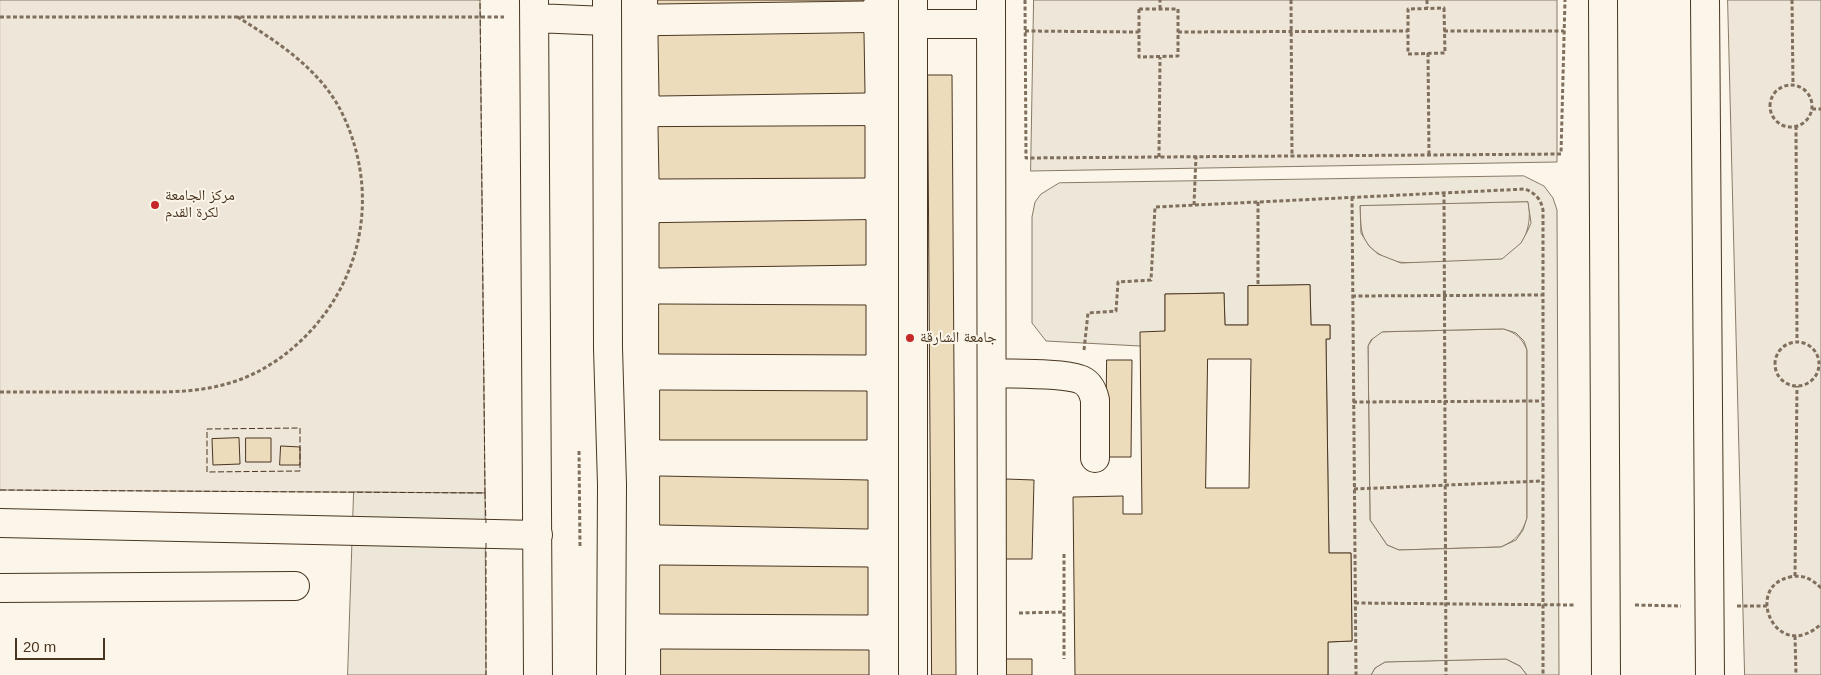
<!DOCTYPE html>
<html>
<head>
<meta charset="utf-8">
<style>
	body { margin:0 }
	#map { position:relative; width:1821px; height:675px; overflow:hidden; background:#fbf6e9; font-family:Helvetica,sans-serif }
	canvas { display:block }
	.scale { position:absolute; left:15px; top:638px; width:90px; height:22px; box-sizing:border-box; border:2px solid #4a3520; border-top:0; padding-left:6px; font-size:15px; line-height:18px; white-space:nowrap; color:#4a3520; -webkit-text-stroke:4px #fbf6e9; paint-order:stroke }
</style>
</head>
<body>
<div id="map">
<canvas width="1821" height="675"></canvas>
<div class="scale">20 m</div>
</div>
<script>
const ctx = document.querySelector('canvas').getContext('2d');
ctx.lineJoin = 'round';
function fillPath(path, color) { ctx.fillStyle = color; ctx.fill(path, 'evenodd'); }
function strokePath(path, color, width, dash) { ctx.strokeStyle = color; ctx.lineWidth = width; ctx.lineCap = dash ? 'butt' : 'round'; ctx.setLineDash(dash || []); ctx.stroke(path); }
function label(font, color, halo, rows, align = 'center') {
  ctx.font = font + ' Helvetica,"Noto Naskh Arabic",sans-serif'; ctx.lineWidth = 4; ctx.setLineDash([]); ctx.textBaseline = 'middle'; ctx.strokeStyle = halo; ctx.fillStyle = color; for (const [text, x, y, turn = 0] of rows) {
    ctx.save(); ctx.translate(x, y); ctx.rotate((+turn || 0) * Math.PI / 180); ctx.textAlign = isNaN(turn) ? turn : align; if (halo) ctx.strokeText(text, 0, 0); ctx.fillText(text, 0, 0); ctx.restore();
  }
}
const green = new Path2D(`
	M 0,0 L 480,0 L 485,493 L 0,490 Z
	M 1034,0 L 1557,0 L 1557,162 L 1031,171 Z
	M 1728,0 L 1821,0 L 1821,675 L 1745,675 Z
	M 1528,202 C 1533,222 1525,251 1502,259 C 1495,262 1408,264 1399,262 C 1388,260 1377,254 1369,246 C 1359,234 1361,221 1360,206 Z
	M 1504,329 C 1516,333 1522,338 1527,350 L 1527,518 C 1522,534 1516,540 1501,547 L 1399,550 L 1387,545 L 1370,520 L 1368,346 L 1375,335 L 1382,332 Z
	M 1506,659 L 1520,666 L 1527,675 L 1371,675 L 1375,668 L 1385,662 Z`);
fillPath(green, '#ede6d9');
strokePath(green, '#887966', 1);
const parking = new Path2D(`
	M 1524,176 L 1544,186 L 1553,198 L 1557,210 L 1559,675 L 1527,675 L 1520,666 L 1506,659 L 1385,662 L 1375,668 L 1371,675 L 1328,675 L 1328,642 L 1352,641 L 1351,553 L 1329,553 L 1326,339 L 1330,339 L 1330,325 L 1311,325 L 1310,285 L 1248,286 L 1248,325 L 1225,325 L 1224,293 L 1165,294 L 1165,331 L 1140,346 L 1046,341 L 1032,323 L 1032,217 L 1035,202 L 1041,194 L 1059,183 ZM 1528,202 L 1531,223 L 1527,232 L 1521,243 L 1502,259 L 1401,263 L 1378,254 L 1369,246 L 1361,233 L 1360,206 ZM 1504,329 L 1516,333 L 1524,341 L 1527,350 L 1527,518 L 1523,530 L 1516,540 L 1501,547 L 1399,550 L 1387,545 L 1370,520 L 1368,346 L 1371,340 L 1382,332 Z
	M 354,492 L 485,493 L 486,675 L 348,675 Z`);
fillPath(parking, '#ede7d9');
strokePath(parking, '#887966', 1);
const building = new Path2D(`
	M 658,0 L 864,0 L 864,1 L 658,4 Z
	M 864,33 L 865,93 L 659,96 L 658,36 Z
	M 928,75 L 952,75 L 956,675 L 932,675 Z
	M 865,126 L 865,178 L 659,179 L 658,127 Z
	M 866,220 L 866,265 L 659,268 L 659,223 Z
	M 1310,285 L 1311,325 L 1330,325 L 1330,339 L 1326,339 L 1329,553 L 1351,553 L 1352,641 L 1328,642 L 1328,675 L 1075,675 L 1073,497 L 1123,496 L 1123,514 L 1142,514 L 1140,332 L 1165,331 L 1165,294 L 1224,293 L 1225,325 L 1248,325 L 1248,286 ZM 1208,359 L 1251,359 L 1249,488 L 1206,488 Z
	M 659,304 L 866,305 L 866,355 L 659,354 Z
	M 1107,360 L 1132,360 L 1131,457 L 1106,457 Z
	M 660,390 L 867,391 L 867,440 L 660,440 Z
	M 239,438 L 240,464 L 213,465 L 212,439 Z
	M 246,438 L 271,438 L 271,462 L 246,462 Z
	M 281,446 L 300,447 L 300,465 L 280,465 Z
	M 660,476 L 868,480 L 868,529 L 660,525 Z
	M 1006,479 L 1034,480 L 1032,559 L 1003,559 Z
	M 660,565 L 868,567 L 868,615 L 660,614 Z
	M 661,649 L 869,650 L 869,675 L 661,675 Z
	M 1007,659 L 1032,659 L 1032,675 L 1006,675 Z`);
fillPath(building, '#ecdcbc');
strokePath(building, '#4a3520', 1);
const minor = new Path2D(`
	M 534,0 L 538,675
	M 607,0 L 608,348 L 612,485 L 611,675
	M 913,0 L 913,675
	M 991,0 L 992,675
	M 1603,0 L 1606,675
	M 1705,0 L 1710,675
	M 535,18 L 606,21
	M 914,24 L 991,24
	M 992,373 C 1012,374 1063,373 1079,379 C 1089,382 1093,391 1095,400 L 1095,458
	M 0,523 L 538,535
	M 0,588 L 295,586`);
strokePath(minor, '#4a3520', 30);
strokePath(new Path2D(`
	M 1025,0 L 1026,158 L 1561,154 L 1565,0
	M 1291,0 L 1292,156
	M 1427,0 L 1427,8
	M 1792,0 L 1793,85
	M 1444,8 L 1445,53 L 1408,54 L 1408,9 Z
	M 1139,9 L 1178,9 L 1178,56 L 1139,57 Z
	M 1160,9 L 1160,0
	M 0,17 L 504,17
	M 1025,31 L 1139,32
	M 1444,31 L 1564,31
	M 1178,32 L 1408,31
	M 1428,53 L 1429,155
	M1770 106a21 21 0 1 1 42 0a21 21 0 1 1-42 0Z
	M 1812,109 L 1821,109
	M 1796,126 L 1797,341
	M 1159,157 L 1160,57
	M 1444,193 L 1446,675
	M 1352,197 L 1356,675
	M 1258,202 L 1258,285
	M 1194,205 L 1196,156
	M 1352,296 L 1542,295
	M1775 364a22 22 0 1 1 44 0a22 22 0 1 1-44 0Z
	M 1084,350 L 1088,313 L 1116,311 L 1118,282 L 1151,280 L 1155,207 L 1525,189 C 1535,193 1541,199 1543,210 L 1543,675
	M 0,392 C 40,392 80,392 121,392 C 160,392 198,394 236,381 C 257,374 278,361 294,347 C 363,287 382,193 341,111 C 319,68 276,41 236,16
	M 1353,402 L 1542,401
	M 579,451 L 580,547
	M 1354,489 L 1542,481
	M 1064,554 L 1064,659
	M 1795,576 L 1797,386
	M 1821,588 C 1812,579 1803,574 1790,577 C 1742,587 1777,665 1821,624
	M 1355,603 L 1576,605
	M 1635,605 L 1681,606
	M 1737,606 L 1767,606
	M 1019,613 L 1064,612
	M 1795,636 L 1796,675`), '#7f6f5c', 3, [4, 2.5]);
strokePath(minor, '#fbf6e9', 28);
strokePath(new Path2D(`
	M 300,428 L 300,471 L 207,472 L 207,429 Z
	M 0,490 L 485,493 L 480,0
	M 485,493 L 486,523
	M 486,543 L 486,675`), '#4a3520', 1, [6, 2.5]);
for (const [x, y, r, color] of [
	[155,205,5,"#c62828"],
	[910,338,5,"#c62828"]
]) { const dot = new Path2D(); dot.arc(x, y, r, 0, 2 * Math.PI); ctx.fillStyle = color; ctx.fill(dot); strokePath(dot, '#fbf6e9', 2); }
label('15px', '#4a3520', '#fbf6e9', [
	["مركز الجامعة",165,196],
	["لكرة القدم",165,213],
	["جامعة الشارقة",920,338]
], 'left');
</script>
</body>
</html>
